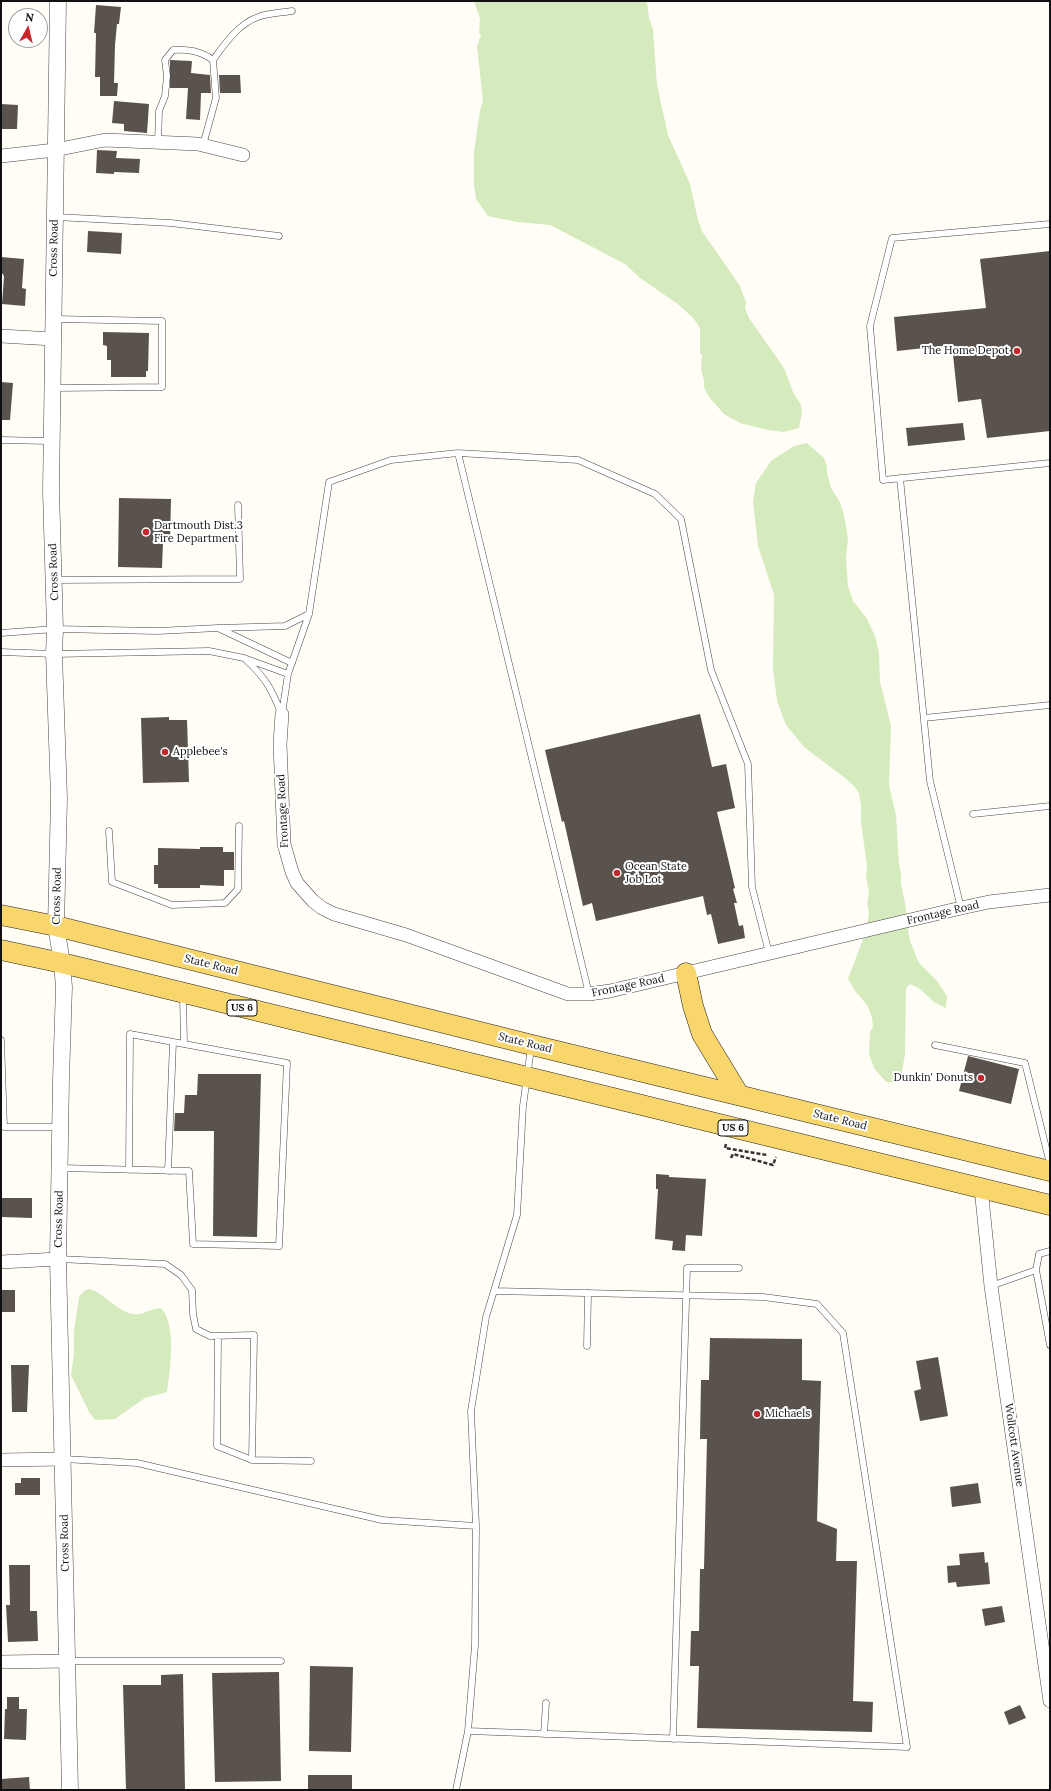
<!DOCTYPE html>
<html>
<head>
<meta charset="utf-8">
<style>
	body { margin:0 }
	#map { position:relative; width:1051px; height:1791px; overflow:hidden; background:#fffdf5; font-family:Lora,serif }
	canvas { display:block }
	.frame { position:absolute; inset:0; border:2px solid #111; pointer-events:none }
	.north { position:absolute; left:8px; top:8px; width:40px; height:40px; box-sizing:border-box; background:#fff; border:1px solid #a0a0a0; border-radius:50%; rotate:8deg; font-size:11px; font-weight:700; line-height:16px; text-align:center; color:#111 }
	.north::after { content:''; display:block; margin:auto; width:14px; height:18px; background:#c4262e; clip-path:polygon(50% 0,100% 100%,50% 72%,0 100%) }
</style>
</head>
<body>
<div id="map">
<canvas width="1051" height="1791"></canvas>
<div class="frame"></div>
<div class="north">N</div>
</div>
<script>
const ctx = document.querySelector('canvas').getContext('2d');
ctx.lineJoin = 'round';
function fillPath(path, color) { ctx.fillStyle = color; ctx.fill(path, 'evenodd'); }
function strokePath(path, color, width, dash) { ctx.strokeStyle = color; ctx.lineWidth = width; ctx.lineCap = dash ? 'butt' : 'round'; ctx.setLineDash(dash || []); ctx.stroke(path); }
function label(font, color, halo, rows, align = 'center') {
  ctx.font = font + ' Lora,serif'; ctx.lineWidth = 4; ctx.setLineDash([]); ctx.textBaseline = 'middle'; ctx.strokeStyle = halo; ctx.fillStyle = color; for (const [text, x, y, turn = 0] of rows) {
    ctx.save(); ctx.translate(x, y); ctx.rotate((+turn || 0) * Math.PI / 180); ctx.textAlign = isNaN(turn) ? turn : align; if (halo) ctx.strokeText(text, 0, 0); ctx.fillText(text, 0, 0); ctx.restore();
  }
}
fillPath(new Path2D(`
	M 474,1 L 647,1 L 649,18 L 653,29 L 657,85 L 668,135 L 690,184 L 698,220 L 702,231 L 740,286 L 746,302 L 745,308 L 749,318 L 784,368 L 793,392 L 801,405 L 802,413 L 799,428 L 784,432 L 768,430 L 740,423 L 724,414 L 709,397 L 704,387 L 704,380 L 701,370 L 702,355 L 700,353 L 700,328 L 694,319 L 679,305 L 640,278 L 625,264 L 550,225 L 517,222 L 488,216 L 476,199 L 474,185 L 474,151 L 480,111 L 483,100 L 477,47 L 481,35 L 479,33 L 480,19 Z
	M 807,443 L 824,458 L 827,467 L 827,473 L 831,488 L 840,502 L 844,515 L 848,538 L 846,558 L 848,586 L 853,601 L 866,617 L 875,636 L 879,653 L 880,682 L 891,726 L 889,785 L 896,815 L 899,865 L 901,874 L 901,884 L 906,908 L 907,925 L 910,941 L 919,963 L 937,981 L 947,996 L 946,1008 L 934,1002 L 920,989 L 910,984 L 906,988 L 905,1054 L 901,1078 L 896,1083 L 886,1082 L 874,1068 L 869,1054 L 870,1032 L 873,1027 L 872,1017 L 867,1005 L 855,991 L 848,979 L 866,931 L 869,913 L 867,904 L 869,893 L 866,876 L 867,866 L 861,822 L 861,805 L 859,793 L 854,786 L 845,778 L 804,747 L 786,725 L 777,701 L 773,668 L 774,595 L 758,546 L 753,501 L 756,483 L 771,461 L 794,446 Z
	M 89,1289 C 105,1293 116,1311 133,1314 C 143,1316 151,1308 161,1308 C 177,1325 170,1370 167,1392 L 145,1398 L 115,1419 L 95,1420 L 89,1412 L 71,1375 L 74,1353 L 74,1331 L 79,1297 L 84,1291 Z`), '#d5ebbd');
fillPath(new Path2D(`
	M 96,5 L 121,7 L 119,24 L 117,24 L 115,45 L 114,83 L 118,83 L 117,96 L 100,96 L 100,77 L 95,77 L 96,33 L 94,33 Z
	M 170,60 L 192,61 L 191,73 L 210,75 L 211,93 L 201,93 L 200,120 L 186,119 L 188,88 L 170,88 Z
	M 219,75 L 240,75 L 241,93 L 220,93 Z
	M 114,101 L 149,104 L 147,133 L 124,131 L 124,124 L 112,123 Z
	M 1,104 L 18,105 L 17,129 L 1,129 Z
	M 97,150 L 117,151 L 116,158 L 140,159 L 139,173 L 114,172 L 114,174 L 96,173 Z
	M 88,231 L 122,233 L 121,254 L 87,252 Z
	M 1050,251 L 1050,431 L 987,438 L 981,399 L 958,402 L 952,345 L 897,351 L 894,317 L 986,308 L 980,259 Z
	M 1,257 L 24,259 L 22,288 L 26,289 L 25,306 L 2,304 L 4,277 L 3,274 L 1,273 Z
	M 103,332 L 149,333 L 148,371 L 146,371 L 146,377 L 111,377 L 111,360 L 107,360 L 107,346 L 103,345 Z
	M 1,382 L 13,383 L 10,420 L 1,420 Z
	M 963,423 L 965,440 L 908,446 L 906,428 Z
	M 119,498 L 171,499 L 170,542 L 163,542 L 162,568 L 118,567 Z
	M 700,714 L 712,767 L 726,764 L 735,808 L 717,812 L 735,888 L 733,889 L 737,903 L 734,903 L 739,926 L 743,925 L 745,938 L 718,944 L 711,914 L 707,915 L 703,896 L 596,921 L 592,903 L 583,906 L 564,821 L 562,822 L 545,750 Z
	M 169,717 L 169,720 L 187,720 L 189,782 L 143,783 L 141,718 Z
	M 200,847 L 223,847 L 223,852 L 234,852 L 234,870 L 224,870 L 224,886 L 200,885 L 200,888 L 158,888 L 158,884 L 154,884 L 154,865 L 158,865 L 158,848 L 200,849 Z
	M 968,1056 L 1019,1069 L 1011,1104 L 959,1091 Z
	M 198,1074 L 261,1074 L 257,1237 L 213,1236 L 214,1131 L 174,1131 L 175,1113 L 184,1113 L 185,1095 L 197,1095 Z
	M 656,1174 L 669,1175 L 669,1177 L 706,1179 L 702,1236 L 686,1235 L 685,1251 L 672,1250 L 673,1241 L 655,1239 L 658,1189 L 656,1189 Z
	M 1,1198 L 32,1198 L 32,1218 L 2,1217 Z
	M 1,1290 L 15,1290 L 15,1312 L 1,1312 Z
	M 710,1338 L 802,1339 L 802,1380 L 821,1381 L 817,1521 L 837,1529 L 836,1561 L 857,1561 L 853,1701 L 873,1702 L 872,1732 L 697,1728 L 699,1666 L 690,1666 L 691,1631 L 699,1631 L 700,1569 L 704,1569 L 707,1439 L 700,1439 L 701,1380 L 709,1380 Z
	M 938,1357 L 948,1416 L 920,1421 L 914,1391 L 921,1389 L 916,1361 Z
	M 11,1365 L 29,1365 L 27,1412 L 12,1412 Z
	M 21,1478 L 40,1478 L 40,1495 L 15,1495 L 15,1483 L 21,1483 Z
	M 978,1483 L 981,1503 L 952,1507 L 950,1487 Z
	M 984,1552 L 985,1563 L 988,1562 L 990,1584 L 957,1587 L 956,1582 L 948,1583 L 947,1566 L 960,1565 L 959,1554 Z
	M 9,1565 L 30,1565 L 30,1611 L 37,1611 L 38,1641 L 8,1642 L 6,1605 L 10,1605 Z
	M 1002,1606 L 1005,1622 L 985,1626 L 982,1609 Z
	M 310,1666 L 353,1667 L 351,1752 L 309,1751 Z
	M 279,1672 L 281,1781 L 215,1782 L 212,1673 Z
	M 183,1674 L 185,1790 L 126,1790 L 123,1685 L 161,1685 L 161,1675 Z
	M 7,1697 L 19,1697 L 19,1709 L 27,1709 L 26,1740 L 4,1739 L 5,1709 L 7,1709 Z
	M 1020,1705 L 1026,1718 L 1009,1725 L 1004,1712 Z
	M 308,1775 L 352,1775 L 352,1790 L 308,1790 Z
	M 29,1777 L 30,1790 L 1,1790 L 1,1779 Z`), '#5a524d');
const service = new Path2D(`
	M 213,60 C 224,45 238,24 258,17 C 268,13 281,13 292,11
	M 158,143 L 159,111 L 165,96 L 167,76 L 165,60 L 173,50 C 189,49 200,51 213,60 L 216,98 L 203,145
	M 56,217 L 171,223 L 279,236
	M 1050,224 L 892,238 L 870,326 L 883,480 L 1050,463
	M 53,388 L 162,387 L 162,321 L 54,319
	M 1,440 L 50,441
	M 458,453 L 589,994
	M 900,478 L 930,781 L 961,908
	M 54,580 L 240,579 L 238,505
	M 219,628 L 285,626 L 309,614
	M 1,633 L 55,629 L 158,631 L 218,628 L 292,663
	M 1,652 L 54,654 L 209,651 L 244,658 L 288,674
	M 246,660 C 266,678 272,690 281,713
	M 282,714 L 288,674 L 309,614 L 329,482 L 391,460 L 458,453 L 578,460 L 655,494 L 681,519 L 711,670 L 748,764 L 752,887 L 769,953
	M 924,718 L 1050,705
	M 973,814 L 1050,806
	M 109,831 L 112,882 L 172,905 L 225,903 L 238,889 L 239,826
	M 1,1040 L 4,1127 L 59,1127
	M 935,1045 L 1025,1063 L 1050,1164
	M 60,1168 L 189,1171 L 193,1244 L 279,1246 L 287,1063 L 184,1044 L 183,996
	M 129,1170 L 130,1034 L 184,1044
	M 168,1171 L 173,1042
	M 59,1259 L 165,1264 L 181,1275 L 192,1290 L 193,1314 L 196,1329 L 210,1336 L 254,1335 L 252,1460 L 311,1461
	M 1036,1270 L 1039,1254 L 1050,1251
	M 991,1286 L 1036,1270 L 1050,1345
	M 218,1336 L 217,1446 L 252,1460
	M 587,1346 L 588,1293
	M 63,1459 L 137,1463 L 382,1520 L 476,1526 L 471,1411 L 486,1317 L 517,1215 L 523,1106 L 531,1048
	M 68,1661 L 281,1661
	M 468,1731 L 907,1747 L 843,1333 L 817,1304 L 763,1297 L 494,1291
	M 544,1734 L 546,1703
	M 673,1739 L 687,1268 L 739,1268
	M 456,1790 L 468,1731 L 475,1645 L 476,1526`);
const minor = new Path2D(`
	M 1,156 L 55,150 L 105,140 L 198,144 L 243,155
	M 1,336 L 53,339
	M 282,714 L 280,744 L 284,844 L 292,872 L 297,883 L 313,901 L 322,908 L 334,914 L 406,935 L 568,994 L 589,994 L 610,991 L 961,908 L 989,902 L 1050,895
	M 981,1188 L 991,1286 L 1050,1701
	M 1,1262 L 58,1259
	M 1,1460 L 63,1459
	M 1,1662 L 68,1661`);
const tertiary = new Path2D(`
	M 58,1 L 51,491 L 55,629 L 54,654 L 59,798 L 56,926 L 62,963 L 64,987 L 61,1079 L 58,1259 L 70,1790`);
const primary = new Path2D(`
	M 1,915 L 56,926 L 532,1045 L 1050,1171
	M 1,950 L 62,963 L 1050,1205
	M 686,973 L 693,1006 L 702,1034 L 739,1095`);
strokePath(service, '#444', 7);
strokePath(minor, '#444', 14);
strokePath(tertiary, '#444', 17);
strokePath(primary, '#222', 21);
strokePath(new Path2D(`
	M 726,1144 L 725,1148 L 767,1155
	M 731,1158 L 733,1154 L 773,1165 L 776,1157`), '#333', 2.5, [4, 2]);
strokePath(service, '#fff', 6);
strokePath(minor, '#fff', 13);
strokePath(tertiary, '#fff', 16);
strokePath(primary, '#f9d66b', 20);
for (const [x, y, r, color] of [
	[1017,351,4,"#c4262e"],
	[146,532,4,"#c4262e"],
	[165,752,4,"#c4262e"],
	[617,873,4,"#c4262e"],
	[981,1078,4,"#c4262e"],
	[757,1414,4,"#c4262e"]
]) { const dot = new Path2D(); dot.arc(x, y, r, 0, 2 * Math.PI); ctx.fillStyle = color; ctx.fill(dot); strokePath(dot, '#fff', 1.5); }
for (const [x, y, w] of [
	[242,1008,30],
	[733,1128,30]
]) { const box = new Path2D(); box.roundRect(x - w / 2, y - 8, w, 16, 3); ctx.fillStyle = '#fff'; ctx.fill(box); strokePath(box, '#111', 1); }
label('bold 10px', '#111', null, [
	["US 6",242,1008],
	["US 6",733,1128]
]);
label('11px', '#111', '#fff', [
	["Cross Road",54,248,-89],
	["Cross Road",54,572,-92],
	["Frontage Road",283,811,-93],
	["Cross Road",57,896,-89],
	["Frontage Road",943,913,-13],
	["State Road",211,965,14],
	["Frontage Road",628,986,-12],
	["State Road",525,1043,14],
	["State Road",840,1120,14],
	["Cross Road",59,1219,-89],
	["Wollcott Avenue",1014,1445,82],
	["Cross Road",65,1543,-91]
]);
label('11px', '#111', '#fff', [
	["The Home Depot",1009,351,"right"],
	["Dartmouth Dist.3",154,526],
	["Fire Department",154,539],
	["Applebee's",173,752],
	["Ocean State",625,867],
	["Job Lot",625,880],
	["Dunkin' Donuts",973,1078,"right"],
	["Michaels",765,1414]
], 'left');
</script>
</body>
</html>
